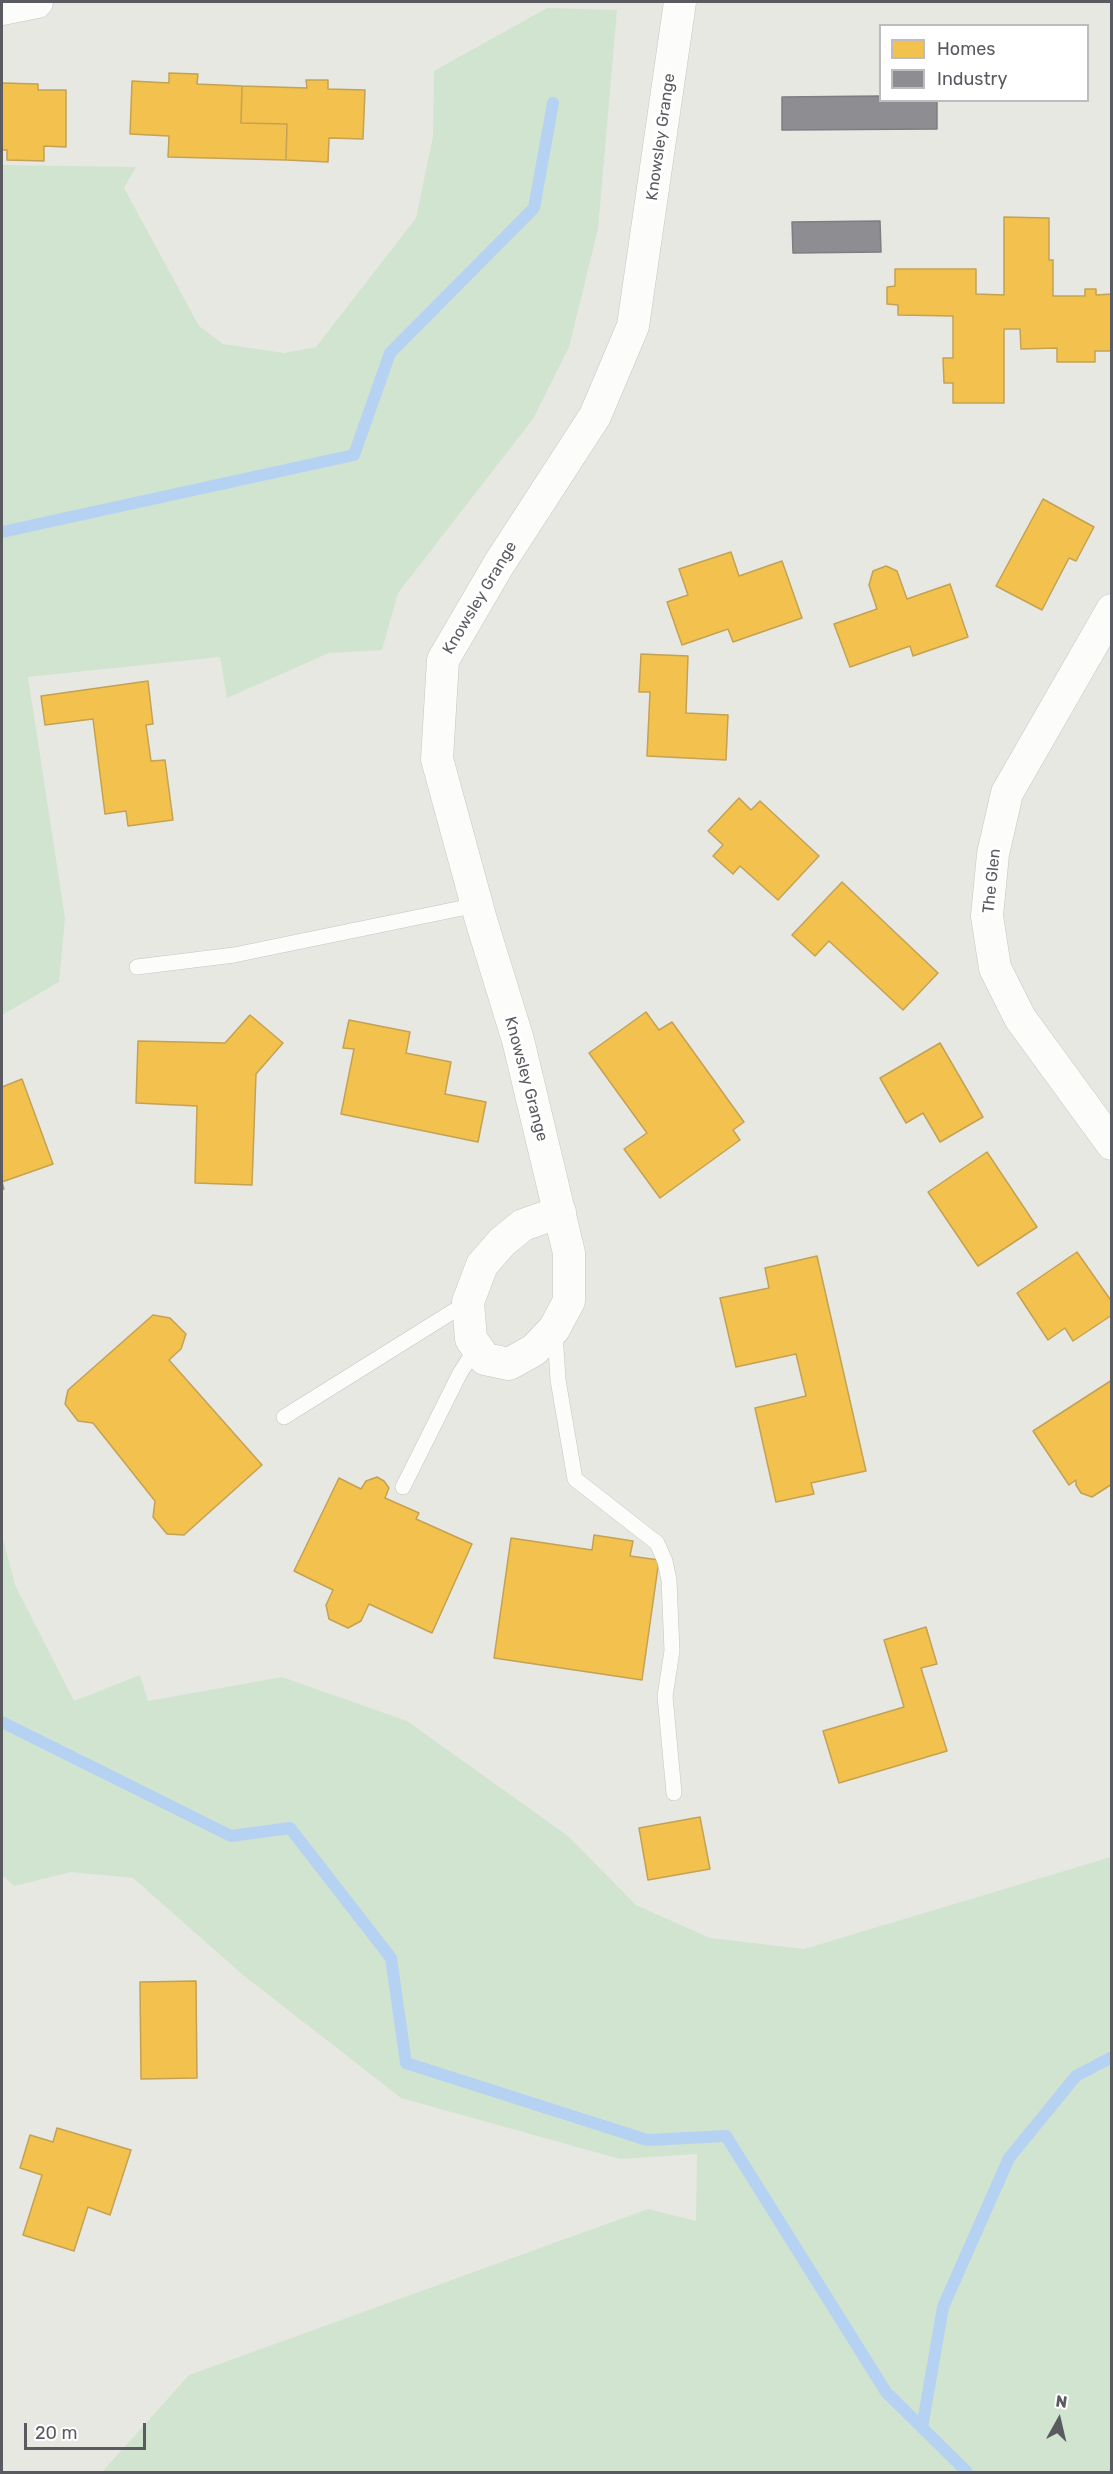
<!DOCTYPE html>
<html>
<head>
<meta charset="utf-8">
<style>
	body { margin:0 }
	#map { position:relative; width:1113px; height:2474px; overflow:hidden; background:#e8e8e3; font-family:Rubik,sans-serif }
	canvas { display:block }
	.frame { position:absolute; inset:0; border:3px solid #595b60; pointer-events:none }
	.legend { position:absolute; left:879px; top:24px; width:210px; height:78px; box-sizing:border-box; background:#fff; border:2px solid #bdbdbf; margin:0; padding:8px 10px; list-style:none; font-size:18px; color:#595b60 }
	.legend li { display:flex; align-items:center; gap:12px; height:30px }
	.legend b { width:30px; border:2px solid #bdbdbf }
	.north { position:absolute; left:1029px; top:2390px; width:60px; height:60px; -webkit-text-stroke:4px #fff; paint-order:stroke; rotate:8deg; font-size:16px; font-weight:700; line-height:24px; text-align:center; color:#595b60 }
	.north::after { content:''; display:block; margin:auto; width:21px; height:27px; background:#595b60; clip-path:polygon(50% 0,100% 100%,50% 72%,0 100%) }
	.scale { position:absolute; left:24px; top:2423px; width:122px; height:27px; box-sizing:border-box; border:3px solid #595b60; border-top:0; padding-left:8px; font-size:18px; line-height:21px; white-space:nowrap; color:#595b60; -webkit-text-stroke:4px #fff; paint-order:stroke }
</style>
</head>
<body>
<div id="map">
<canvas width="1113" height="2474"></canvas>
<div class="frame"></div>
<ul class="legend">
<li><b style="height:16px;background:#f2c14e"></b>Homes</li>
<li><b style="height:16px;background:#8d8d92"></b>Industry</li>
</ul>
<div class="north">N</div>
<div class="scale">20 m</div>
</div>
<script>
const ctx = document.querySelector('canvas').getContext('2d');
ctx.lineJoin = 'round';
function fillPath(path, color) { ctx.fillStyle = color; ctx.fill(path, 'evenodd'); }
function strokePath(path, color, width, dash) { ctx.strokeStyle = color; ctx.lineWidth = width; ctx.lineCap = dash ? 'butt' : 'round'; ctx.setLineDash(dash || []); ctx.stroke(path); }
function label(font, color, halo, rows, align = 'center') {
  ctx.font = font + ' Rubik,sans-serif'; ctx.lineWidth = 6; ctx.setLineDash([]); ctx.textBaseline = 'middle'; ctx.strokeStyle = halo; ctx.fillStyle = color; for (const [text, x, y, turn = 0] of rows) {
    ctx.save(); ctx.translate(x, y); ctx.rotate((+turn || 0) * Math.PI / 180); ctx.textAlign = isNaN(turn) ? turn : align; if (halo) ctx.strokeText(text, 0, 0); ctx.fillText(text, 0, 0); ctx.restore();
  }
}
fillPath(new Path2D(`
	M 547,8 L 617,10 L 598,229 L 569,347 L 533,419 L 398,593 L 382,650 L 329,653 L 227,698 L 220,657 L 28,677 L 65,918 L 59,982 L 2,1015 L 2,165 L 136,167 L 124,188 L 199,326 L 223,344 L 284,353 L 316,347 L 416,218 L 433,136 L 434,71 Z
	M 2,1535 L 15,1585 L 74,1701 L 140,1675 L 148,1701 L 282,1677 L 407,1721 L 568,1836 L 636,1905 L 710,1938 L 804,1949 L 1111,1857 L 1111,2472 L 102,2472 L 189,2375 L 648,2209 L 696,2221 L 697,2154 L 620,2159 L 401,2098 L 243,1975 L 133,1878 L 71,1872 L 14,1886 L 2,1875 Z`), '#d0e4d0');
const homes = new Path2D(`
	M 169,73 L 198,74 L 197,84 L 242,86 L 241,123 L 287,124 L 286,160 L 168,157 L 169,136 L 130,134 L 132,81 L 169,83 Z
	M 306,80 L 328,80 L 328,89 L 365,90 L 363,139 L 329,138 L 328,162 L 286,160 L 287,124 L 241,123 L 242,86 L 307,88 Z
	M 2,83 L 38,84 L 38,90 L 66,90 L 66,147 L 44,146 L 44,161 L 7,160 L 7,150 L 2,150 Z
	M 1004,217 L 1049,218 L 1049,260 L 1053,260 L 1053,296 L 1085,296 L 1085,289 L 1096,289 L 1096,295 L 1112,294 L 1112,351 L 1095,351 L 1095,362 L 1057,362 L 1057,348 L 1021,349 L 1020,329 L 1004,329 L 1004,403 L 953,403 L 953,383 L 944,383 L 943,358 L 953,358 L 953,316 L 898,315 L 898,305 L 887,304 L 887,287 L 895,286 L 895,269 L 976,269 L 976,294 L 1004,295 Z
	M 1043,499 L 1094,527 L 1076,561 L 1069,558 L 1042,610 L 996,586 Z
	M 731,552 L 739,576 L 782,561 L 802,618 L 733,642 L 728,629 L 682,645 L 667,602 L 688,595 L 679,569 Z
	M 886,566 L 897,571 L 907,599 L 950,584 L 968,637 L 913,656 L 910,646 L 850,667 L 834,624 L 877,609 L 869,585 L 873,571 Z
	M 641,654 L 688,656 L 686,713 L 728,715 L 726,760 L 647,756 L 650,692 L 639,692 Z
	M 148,681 L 153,724 L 146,725 L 151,761 L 165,760 L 173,820 L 128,826 L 126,811 L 105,814 L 93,719 L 45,725 L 41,696 Z
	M 739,798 L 751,810 L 760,801 L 819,856 L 778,900 L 740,866 L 733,874 L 713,856 L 723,845 L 708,831 Z
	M 842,882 L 938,973 L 903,1010 L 829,941 L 815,956 L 792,935 Z
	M 646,1012 L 659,1030 L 672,1022 L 744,1122 L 733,1130 L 740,1140 L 660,1198 L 624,1149 L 647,1133 L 589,1053 Z
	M 250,1015 L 283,1043 L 256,1074 L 252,1185 L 195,1183 L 197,1106 L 136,1103 L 138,1041 L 225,1043 Z
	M 349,1020 L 410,1032 L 406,1053 L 451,1062 L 445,1094 L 486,1102 L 478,1142 L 341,1114 L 354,1049 L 343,1048 Z
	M 940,1043 L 983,1117 L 940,1142 L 923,1113 L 906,1123 L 880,1078 Z
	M 22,1079 L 53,1164 L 2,1182 L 4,1189 L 2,1190 L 2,1087 Z
	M 987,1152 L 1037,1227 L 978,1266 L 928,1192 Z
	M 1077,1252 L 1112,1302 L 1112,1315 L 1073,1341 L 1065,1328 L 1048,1340 L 1017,1293 Z
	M 817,1256 L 866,1471 L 811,1483 L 814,1494 L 776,1502 L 755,1408 L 806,1396 L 796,1354 L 736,1367 L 720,1298 L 769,1288 L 765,1268 Z
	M 153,1315 L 170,1318 L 186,1334 L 181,1349 L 169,1360 L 262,1465 L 184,1535 L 167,1534 L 153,1517 L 155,1501 L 93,1423 L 78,1421 L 65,1404 L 68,1390 Z
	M 1112,1380 L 1112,1484 L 1092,1497 L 1081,1493 L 1076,1485 L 1076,1480 L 1069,1485 L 1033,1431 Z
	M 377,1477 L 384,1481 L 389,1488 L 385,1498 L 419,1513 L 416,1519 L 472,1544 L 432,1633 L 369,1604 L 361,1621 L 348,1628 L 329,1619 L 326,1605 L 333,1590 L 294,1571 L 339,1478 L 361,1489 L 366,1481 Z
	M 594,1535 L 633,1541 L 630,1556 L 659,1560 L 642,1680 L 494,1658 L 511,1538 L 592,1550 Z
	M 926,1627 L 937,1664 L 921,1668 L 947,1751 L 839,1783 L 823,1731 L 904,1707 L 884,1640 Z
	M 700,1817 L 710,1869 L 648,1880 L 639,1828 Z
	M 196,1981 L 197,2078 L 141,2079 L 140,1982 Z
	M 57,2128 L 131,2150 L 110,2215 L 88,2207 L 74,2251 L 23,2235 L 42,2175 L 20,2168 L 30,2135 L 53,2142 Z`);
fillPath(homes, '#f2c14e');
strokePath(homes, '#c4a253', 1.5);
const industry = new Path2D(`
	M 880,96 L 880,100 L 937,100 L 937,129 L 782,130 L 782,97 Z
	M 880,221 L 881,252 L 793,253 L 792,222 Z`);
fillPath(industry, '#8d8d92');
strokePath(industry, '#7d7e83', 1.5);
strokePath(new Path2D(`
	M 2,532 L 354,455 L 390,353 L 534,208 L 553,103
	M 2,1722 L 231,1836 L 290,1828 L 391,1958 L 406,2063 L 647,2140 L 726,2136 L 886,2392 L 967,2472
	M 922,2428 L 943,2307 L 1009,2158 L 1076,2076 L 1112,2057`), '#b6d2f2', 12);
const service = new Path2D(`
	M 137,967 L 234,955 L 477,905
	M 555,1332 L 558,1380 L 575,1479 L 657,1543 L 665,1561 L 669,1580 L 672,1651 L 665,1696 L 674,1793
	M 284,1417 L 468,1302
	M 403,1487 L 460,1373 L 477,1347`);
const minor = new Path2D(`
	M 2,9 L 37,2
	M 1112,610 L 1007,793 L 993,854 L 987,916 L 995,968 L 1020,1018 L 1112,1144
	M 560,1212 L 523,1225 L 502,1242 L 482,1265 L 468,1302 L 471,1339 L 485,1359 L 509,1364 L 534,1350 L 554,1329 L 569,1301 L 569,1253 L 518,1040 L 481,920 L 437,759 L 443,660 L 499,564 L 595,416 L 633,326 L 680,2`);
strokePath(service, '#c4c5c3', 16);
strokePath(minor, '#c4c5c3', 33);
strokePath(service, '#fcfcfb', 15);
strokePath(minor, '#fcfcfb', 32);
label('16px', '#595b60', '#fff', [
	["Knowsley Grange",661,137,-82],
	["Knowsley Grange",480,598,-59],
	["The Glen",992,881,-84],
	["Knowsley Grange",526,1079,75]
]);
</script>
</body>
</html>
